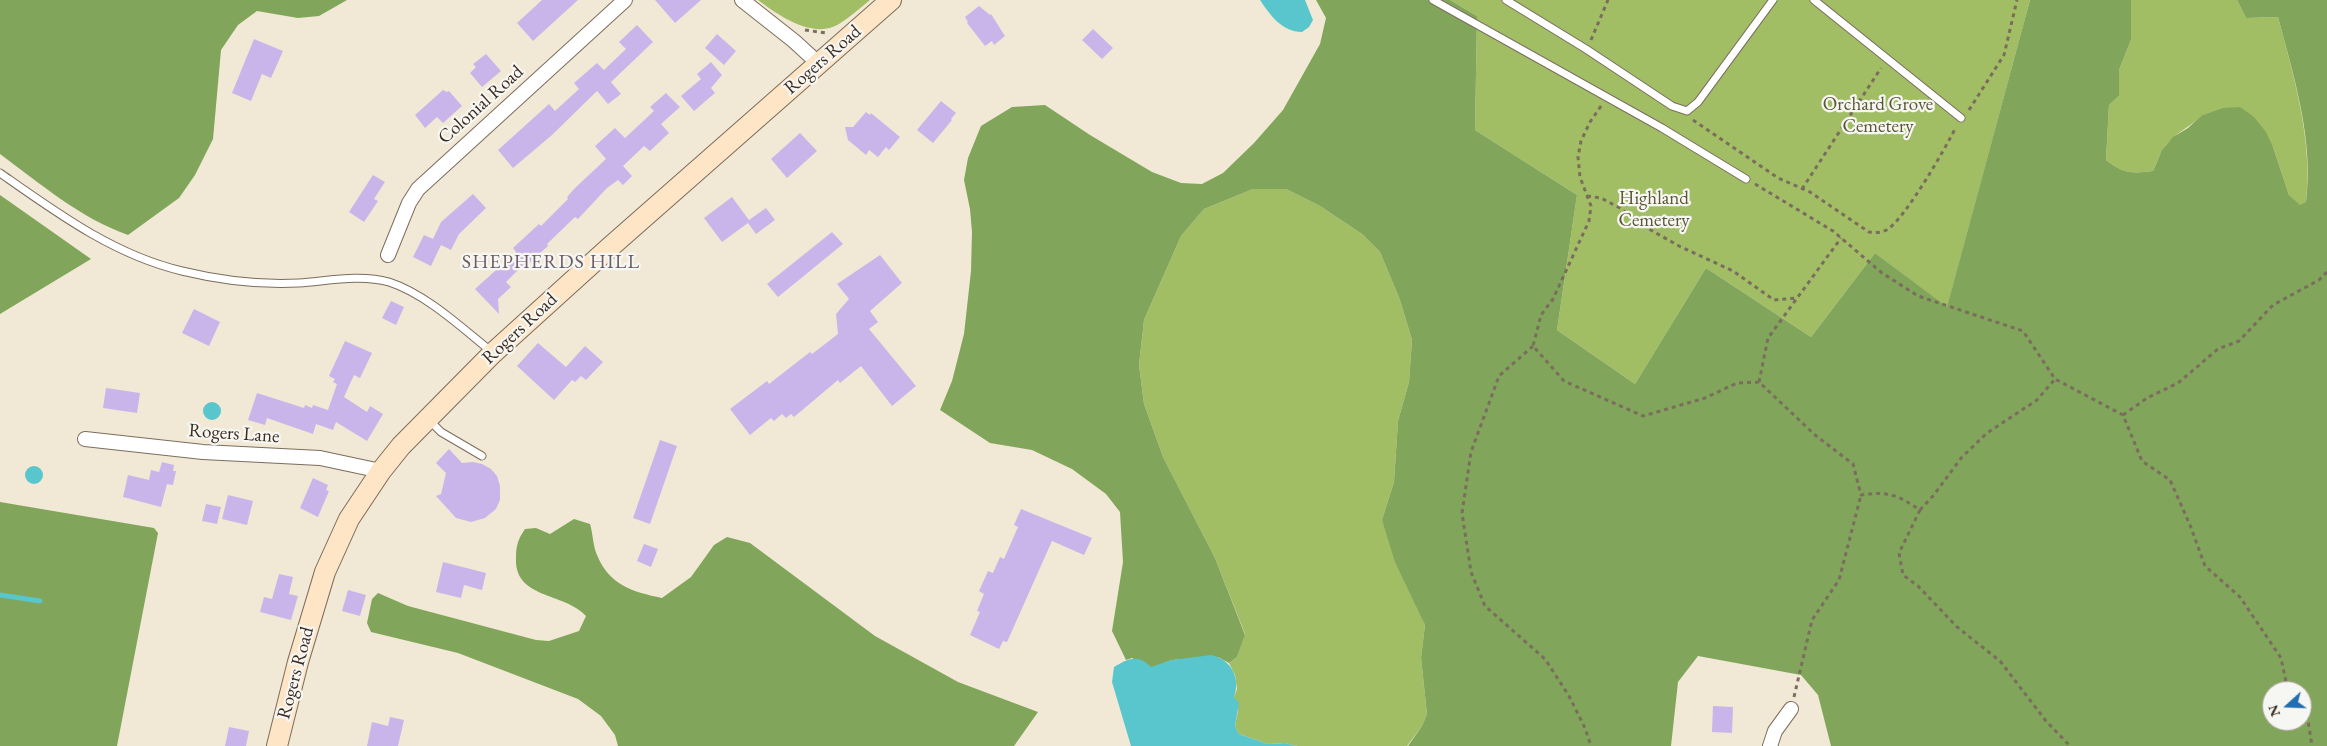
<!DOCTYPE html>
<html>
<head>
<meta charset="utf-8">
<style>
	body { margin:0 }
	#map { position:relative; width:2327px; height:746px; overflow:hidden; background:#f1e9d5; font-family:"EB Garamond",serif }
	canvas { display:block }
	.north { position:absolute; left:2262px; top:681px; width:50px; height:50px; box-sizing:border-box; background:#f6f6f2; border:1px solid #aba49d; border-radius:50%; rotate:250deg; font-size:14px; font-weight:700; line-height:20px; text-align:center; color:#3b2a1e }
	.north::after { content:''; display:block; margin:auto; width:18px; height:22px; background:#1f6fb2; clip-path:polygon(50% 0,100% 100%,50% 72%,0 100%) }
</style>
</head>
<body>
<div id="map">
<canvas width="2327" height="746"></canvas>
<div class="north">N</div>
</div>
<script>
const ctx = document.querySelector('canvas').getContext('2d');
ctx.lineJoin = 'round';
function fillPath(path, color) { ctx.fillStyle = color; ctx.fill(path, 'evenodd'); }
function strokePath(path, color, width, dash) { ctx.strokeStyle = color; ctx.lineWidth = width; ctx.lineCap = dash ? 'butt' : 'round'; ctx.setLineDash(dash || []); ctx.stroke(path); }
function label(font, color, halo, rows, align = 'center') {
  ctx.font = font + ' "EB Garamond",serif'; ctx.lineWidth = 4.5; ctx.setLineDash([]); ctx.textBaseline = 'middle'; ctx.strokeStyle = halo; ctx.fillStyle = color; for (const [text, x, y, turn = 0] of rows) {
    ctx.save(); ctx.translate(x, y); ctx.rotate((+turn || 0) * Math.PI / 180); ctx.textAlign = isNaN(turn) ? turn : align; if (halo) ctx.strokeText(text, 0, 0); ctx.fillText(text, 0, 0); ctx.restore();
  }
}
fillPath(new Path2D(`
	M 758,0 L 870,0 C 860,8 850,17 839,24 C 813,40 778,15 758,0 Z
	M 1450,0 L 2030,0 L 1947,308 L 1875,253 L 1811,337 L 1706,268 L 1635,384 L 1557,330 L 1577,195 L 1475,130 L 1477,16 Z
	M 2131,0 L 2237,0 L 2246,18 L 2278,17 C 2294,77 2313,140 2306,202 L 2300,206 L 2289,195 L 2273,147 L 2201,116 C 2191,126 2181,130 2173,138 C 2162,147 2158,159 2153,171 C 2131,174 2123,173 2106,160 L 2109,105 L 2119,96 L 2119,70 L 2131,40 Z
	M 1253,189 L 1286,189 L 1320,206 L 1362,234 L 1380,252 L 1400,300 L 1412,340 L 1409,382 L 1398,421 L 1394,482 L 1382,520 L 1425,625 L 1421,658 L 1427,714 L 1422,726 L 1407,746 L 1297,746 L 1285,743 L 1268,744 L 1239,734 L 1235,726 L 1238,711 L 1234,697 L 1237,689 L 1235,675 L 1229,663 L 1237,657 L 1245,634 L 1215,558 L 1163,457 L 1144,404 L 1139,365 L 1144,320 L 1181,236 L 1204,209 Z`), '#a2be65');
fillPath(new Path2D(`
	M 0,0 L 347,0 L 319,16 L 298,18 L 257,11 L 238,25 L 221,50 L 213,139 L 195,175 L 179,198 L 128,235 C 80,218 41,184 0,154 Z
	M 1316,0 L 1450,0 L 1477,16 L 1475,130 L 1577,195 L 1557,330 L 1635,384 L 1706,268 L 1811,337 L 1875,253 L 1947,307 L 2030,0 L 2131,0 L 2131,40 L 2119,70 L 2119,96 L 2109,105 L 2106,160 C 2123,173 2131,174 2153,171 L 2162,150 L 2173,137 L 2188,128 L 2201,116 L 2223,108 L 2240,107 L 2254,117 L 2266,132 L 2273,147 L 2289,195 L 2300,205 L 2306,202 C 2314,140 2294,77 2278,17 L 2246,18 L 2237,0 L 2327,0 L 2327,746 L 1831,746 L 1818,695 L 1801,675 L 1698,656 L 1678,682 L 1671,746 L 1408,746 L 1422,726 L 1427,714 L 1421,658 L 1425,625 L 1395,562 L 1382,520 L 1394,482 L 1398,421 L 1409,382 L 1412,340 L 1400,300 L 1380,252 L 1362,234 L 1320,206 L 1286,189 L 1253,189 L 1204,209 L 1181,236 L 1144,320 L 1139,365 L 1144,404 L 1163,457 L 1215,558 L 1245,635 L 1237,657 L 1229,663 L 1218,657 L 1172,660 L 1151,668 L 1132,658 L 1126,660 L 1112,631 L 1123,562 L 1120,512 L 1106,494 L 1072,469 L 1032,450 L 990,443 L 940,410 L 952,381 L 964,334 L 971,271 L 972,232 L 970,209 L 964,180 L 968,158 L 981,126 L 1012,107 L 1045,105 L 1090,135 L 1152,172 L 1181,183 L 1202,184 L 1223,173 L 1254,143 L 1283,110 L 1320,44 L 1326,18 ZM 2272,691 L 2302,691 L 2302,721 L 2272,721 Z
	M 0,195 L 91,259 L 0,314 Z
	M 0,502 L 154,528 L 158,533 L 117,746 L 0,746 Z
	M 574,519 L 590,524 C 593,534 593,546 597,555 C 609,585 633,592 662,598 L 691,577 L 714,545 L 727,537 L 750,543 L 875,636 L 958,682 L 1038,712 L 1014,746 L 618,746 L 615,735 L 601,716 L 578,699 L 458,653 L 371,632 L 367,623 L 372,599 L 378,593 L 408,606 L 536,640 L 549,641 L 579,631 L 586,616 C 564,592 514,599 516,558 C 516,546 518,539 525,529 L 536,528 L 550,534 Z`), '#81a55a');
fillPath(new Path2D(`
	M 1260,0 L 1305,0 L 1313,20 L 1309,27 L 1302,32 C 1282,32 1270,15 1260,0 Z
	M203 411a9 9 0 1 1 18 0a9 9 0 1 1-18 0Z
	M25 475a9 9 0 1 1 18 0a9 9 0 1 1-18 0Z
	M 1211,655 C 1231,659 1241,678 1234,697 L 1239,703 L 1235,726 L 1239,734 L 1268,744 L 1285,743 L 1297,746 L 1131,746 L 1112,682 L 1114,667 C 1129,658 1138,654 1151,667 L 1172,660 Z`), '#58c6cc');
strokePath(new Path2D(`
	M 0,595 L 40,601`), '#58c6cc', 5);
fillPath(new Path2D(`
	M 542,0 L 578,0 L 533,41 L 517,23 Z
	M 655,0 L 701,0 L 675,23 Z
	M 979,6 L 990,15 L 991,14 L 1005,36 L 994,45 L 992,41 L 985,46 L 967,23 L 968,22 L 965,17 Z
	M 637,25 L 653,42 L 611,82 L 621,94 L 608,104 L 597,91 L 552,135 L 513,168 L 498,150 L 549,104 L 555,111 L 579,89 L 574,83 L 597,63 L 604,70 L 626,49 L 619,42 Z
	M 1093,29 L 1113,48 L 1102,59 L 1082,40 Z
	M 717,34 L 736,51 L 724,65 L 705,48 Z
	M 254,39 L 283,51 L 271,78 L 262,74 L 251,101 L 232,93 Z
	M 486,54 L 501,71 L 482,87 L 470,73 L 476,67 L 473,64 Z
	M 711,62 L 722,75 L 711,88 L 715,93 L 694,111 L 681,96 L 701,79 L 697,74 Z
	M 443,90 L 447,92 L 449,91 L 462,106 L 443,123 L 437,117 L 425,128 L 415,115 Z
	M 666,93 L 680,107 L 661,124 L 669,133 L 650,151 L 644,146 L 623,166 L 632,176 L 623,185 L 618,180 L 607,188 L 578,219 L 575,217 L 547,244 L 548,246 L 528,264 L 526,262 L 506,282 L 511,287 L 498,299 L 499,314 L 475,289 L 516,252 L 513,248 L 539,224 L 541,226 L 568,199 L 567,197 L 575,188 L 606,159 L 595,146 L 615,128 L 625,138 L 654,111 L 650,107 Z
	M 941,101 L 956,113 L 951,119 L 952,120 L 933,143 L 917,130 Z
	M 866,112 L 870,115 L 871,113 L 900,137 L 889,150 L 886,147 L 878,157 L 869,150 L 866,155 L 848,140 L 845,127 L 853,127 Z
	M 800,133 L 817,151 L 787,178 L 771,159 Z
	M 373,175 L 385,182 L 374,199 L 378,201 L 364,222 L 349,212 Z
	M 473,194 L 486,208 L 459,234 L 451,250 L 441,245 L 431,266 L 413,257 L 424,235 L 433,239 L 441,222 Z
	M 732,197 L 749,220 L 766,208 L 775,220 L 756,234 L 748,223 L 722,242 L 704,218 Z
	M 832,232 L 843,244 L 778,297 L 767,284 Z
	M 880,255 L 902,283 L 870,311 L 878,322 L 869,329 L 916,386 L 892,406 L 861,366 L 840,383 L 838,380 L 794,417 L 791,414 L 786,418 L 782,414 L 774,421 L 771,418 L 750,435 L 730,409 L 767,381 L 769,384 L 810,352 L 812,354 L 838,334 L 836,314 L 849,299 L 837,284 Z
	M 391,301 L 404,307 L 396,325 L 382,318 Z
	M 194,309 L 220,322 L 209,346 L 182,333 Z
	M 345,341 L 372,353 L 360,378 L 354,375 L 344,397 L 367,412 L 370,406 L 383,414 L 367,441 L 336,422 L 333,430 L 316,424 L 313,434 L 267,418 L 265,425 L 248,420 L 257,393 L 304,408 L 305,405 L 312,408 L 313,405 L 328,410 L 337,384 L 333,382 L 335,379 L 329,376 Z
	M 538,343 L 566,367 L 585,346 L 603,362 L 586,380 L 581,376 L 575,382 L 572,380 L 554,400 L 517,366 Z
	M 106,388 L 140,393 L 137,413 L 103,408 Z
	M 660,440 L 677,446 L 650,524 L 633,518 Z
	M 449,449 L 462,463 L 473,462 L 482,464 L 491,469 L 497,476 L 500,486 L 500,500 L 496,509 L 485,518 L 471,522 L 456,518 L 436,496 L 441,494 L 446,473 L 436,463 Z
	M 162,462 L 174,465 L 173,471 L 176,471 L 173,485 L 167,484 L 161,507 L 123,497 L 128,475 L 149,480 L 151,470 L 159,472 Z
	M 313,478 L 328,485 L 326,490 L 329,491 L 318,517 L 300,508 Z
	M 228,495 L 253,501 L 247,525 L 222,519 Z
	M 206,504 L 221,507 L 217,524 L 202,521 Z
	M 1021,509 L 1092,538 L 1084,555 L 1052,541 L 1007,642 L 1003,641 L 999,649 L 970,635 L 980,612 L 977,611 L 984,594 L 979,591 L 988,571 L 993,573 L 1000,557 L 1004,559 L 1018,527 L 1014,525 Z
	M 644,544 L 658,549 L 651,567 L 637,561 Z
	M 443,562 L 486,573 L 482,590 L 464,585 L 461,598 L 436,592 Z
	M 279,574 L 293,577 L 289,594 L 298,596 L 291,620 L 260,612 L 264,597 L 272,599 Z
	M 348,590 L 366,595 L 360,616 L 342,611 Z
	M 1713,706 L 1733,707 L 1732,733 L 1712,732 Z
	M 390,717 L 404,720 L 398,746 L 367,746 L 372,722 L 388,726 Z
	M 229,727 L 249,731 L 246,746 L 225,746 Z`), '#cab5eb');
const lane = new Path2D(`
	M 1433,0 L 1662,128 L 1746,179
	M 1506,0 L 1586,49 L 1672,106 L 1687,111 L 1698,102 L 1773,0
	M 1814,0 L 1961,118
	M 0,173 C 57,213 114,255 182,271 C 219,280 261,285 299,283 C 328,281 360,274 389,282 C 426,294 462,328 492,352
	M 429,420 L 441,432 L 482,456`);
const street = new Path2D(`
	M 742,0 L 794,41 L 818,63
	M 388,255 L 409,203 L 418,189 L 625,0
	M 85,439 L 203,452 L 320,458 L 381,471
	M 1770,746 L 1775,731 L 1791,709`);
const secondary = new Path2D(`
	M 277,746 L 298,662 L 325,572 L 349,519 L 381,471 L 401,446 L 493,353 L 609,248 L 891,0`);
strokePath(lane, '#7b6d5e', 9);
strokePath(street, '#7b6d5e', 16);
strokePath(secondary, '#7b6d5e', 22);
strokePath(new Path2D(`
	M 805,30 L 826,33
	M 1591,40 L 1608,0
	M 1601,106 L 1590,122 L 1581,141 L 1578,157 L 1580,177 L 1591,206 L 1589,221 L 1553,299 L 1541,315 L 1533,346 L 1564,381 L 1643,416 L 1705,398 L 1737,383 L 1759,382 L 1815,435 L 1853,464 L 1861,495 C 1889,491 1897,495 1920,510 L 1899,553 L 1903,575 L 1918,586 L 1957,627 L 2000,661 L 2046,721 L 2070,746
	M 1969,110 L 2004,55 L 2017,0
	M 1693,120 L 1778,178 L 1810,192 L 1869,232 C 1875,233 1882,233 1888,229 C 1906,217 1945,149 1956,127
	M 1755,184 L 1833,231 L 1882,273 L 1918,296 L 2023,331 L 2055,379 L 2123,415 L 2142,461 L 2170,480 L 2190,525 L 2205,566 L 2240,597 L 2281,658 L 2288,691
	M 1802,189 L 1881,68
	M 1587,196 L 1601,198 L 1620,208 L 1642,225 L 1679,246 L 1733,271 L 1774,300 L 1796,298
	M 1533,346 L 1499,376 L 1471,452 L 1462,513 L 1471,572 L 1485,606 L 1545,659 L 1569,696 L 1585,728 L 1591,746
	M 1759,382 L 1768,338 L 1841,238
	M 2123,415 L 2147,398 L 2178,383 L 2218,349 L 2239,341 L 2273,305 L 2319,280 L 2327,272
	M 1920,510 L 1933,496 L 1962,457 L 1987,433 L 2037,400 L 2055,379
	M 1794,697 L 1812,620 L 1839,580 L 1861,495
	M 2302,709 L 2307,714 L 2312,746`), '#7b6d5e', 3, [4, 4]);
strokePath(lane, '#fff', 7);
strokePath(street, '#fff', 14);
strokePath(secondary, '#fde5c5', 20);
label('19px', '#3b2a1e', '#f6f6f2', [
	["Rogers Road",823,60,-41],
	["Colonial Road",481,105,-42],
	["Rogers Road",520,329,-43],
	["Rogers Lane",234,434,4],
	["Rogers Road",296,673,-75]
]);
label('19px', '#5a5633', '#f6f6f2', [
	["Orchard Grove",1878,105],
	["Cemetery",1878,127],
	["Highland",1654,199],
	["Cemetery",1654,221]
]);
ctx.letterSpacing = '1px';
label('20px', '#6d5b66', '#f6f6f2', [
	["SHEPHERDS HILL",551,263]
]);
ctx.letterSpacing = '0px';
</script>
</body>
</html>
